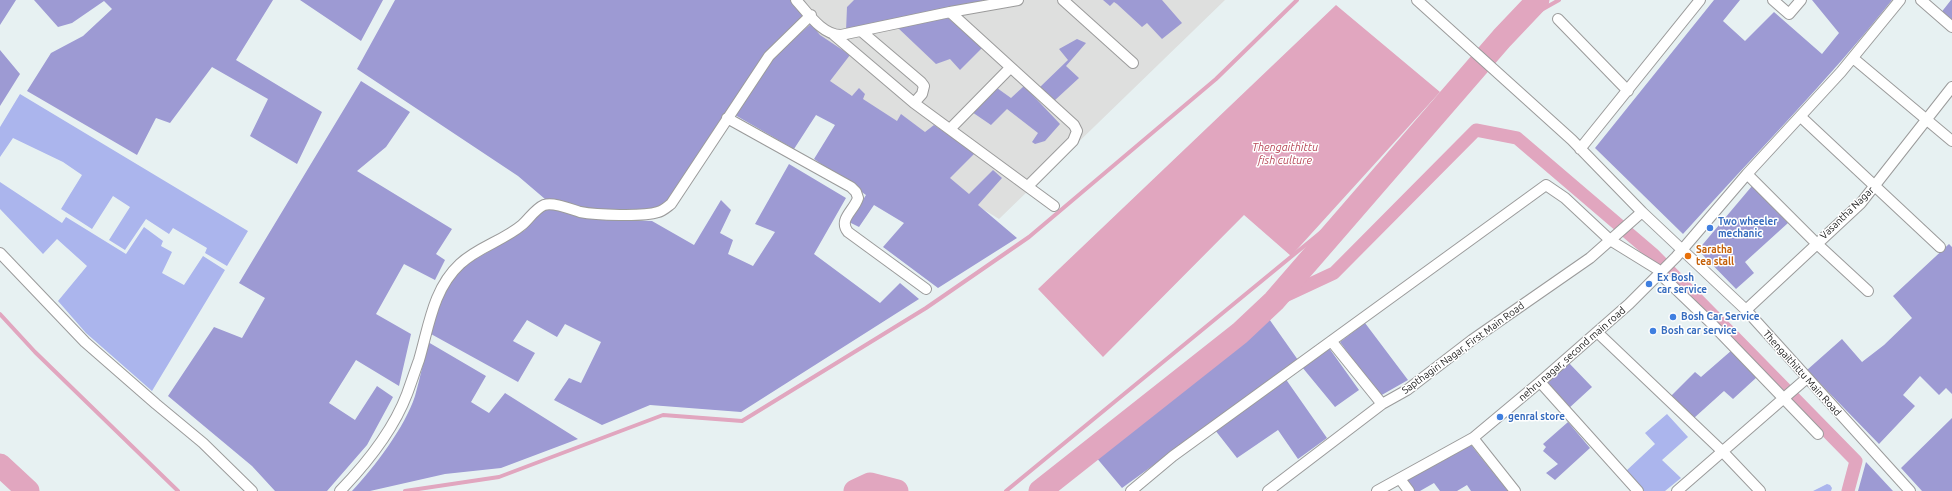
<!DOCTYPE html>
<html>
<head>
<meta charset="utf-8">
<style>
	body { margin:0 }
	canvas { display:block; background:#e7f1f2 }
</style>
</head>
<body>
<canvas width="1952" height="491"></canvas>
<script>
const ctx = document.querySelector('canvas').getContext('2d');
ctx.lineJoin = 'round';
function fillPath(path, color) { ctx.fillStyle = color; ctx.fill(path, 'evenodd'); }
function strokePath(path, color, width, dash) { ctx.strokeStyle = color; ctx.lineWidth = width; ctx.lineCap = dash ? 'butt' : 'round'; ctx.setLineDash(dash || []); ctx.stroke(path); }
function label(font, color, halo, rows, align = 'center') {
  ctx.font = font + ' Ubuntu,sans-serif'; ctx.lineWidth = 3; ctx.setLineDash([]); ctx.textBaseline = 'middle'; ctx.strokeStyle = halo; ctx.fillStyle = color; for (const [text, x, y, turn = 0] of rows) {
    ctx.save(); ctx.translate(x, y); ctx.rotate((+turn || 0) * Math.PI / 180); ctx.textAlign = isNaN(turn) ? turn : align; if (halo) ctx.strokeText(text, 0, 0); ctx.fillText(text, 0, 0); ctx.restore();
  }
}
fillPath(new Path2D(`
	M 695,0 L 1225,0 L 999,219 L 760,72 Z`), '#dedfde');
fillPath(new Path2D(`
	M 20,94 L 248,231 L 227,266 L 205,253 L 207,248 L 173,228 L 169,234 L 146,219 L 125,250 L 109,240 L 130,207 L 113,196 L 92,229 L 61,209 L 82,175 L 63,162 L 13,138 L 0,157 L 0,127 Z
	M 0,182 L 62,223 L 66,217 L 126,254 L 144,227 L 163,241 L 161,246 L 172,252 L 162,273 L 184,285 L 203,256 L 225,270 L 152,391 L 86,333 L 58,301 L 87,266 L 57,239 L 43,254 L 0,209 Z
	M 1667,414 L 1688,437 L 1662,460 L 1681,478 L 1665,491 L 1644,491 L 1626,471 L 1655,444 L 1645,433 Z
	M 1827,484 L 1830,485 L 1832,488 L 1831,491 L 1813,491 Z`), '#abb5ed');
fillPath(new Path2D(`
	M 0,0 L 16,0 L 0,25 Z
	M 34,0 L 273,0 L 236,60 L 322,112 L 297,164 L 250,136 L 268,99 L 212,67 L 170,123 L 156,118 L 137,155 L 27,91 L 51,53 L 83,36 L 112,9 L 104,1 L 72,23 L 58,27 Z
	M 300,0 L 383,0 L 361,41 Z
	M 395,0 L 798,0 L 811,15 L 769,56 L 671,204 L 632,214 L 552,205 L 518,176 L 357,69 Z
	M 854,0 L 982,0 L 985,2 L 846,31 L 847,7 Z
	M 1103,0 L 1162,0 L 1182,23 L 1162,39 L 1147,23 L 1142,27 L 1117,4 L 1114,2 L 1110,6 Z
	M 1714,0 L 1740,0 L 1723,21 L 1745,41 L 1774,12 L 1822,54 L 1839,33 L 1812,0 L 1892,0 C 1827,82 1753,156 1683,234 L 1595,148 Z
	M 1951,0 L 1952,0 L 1952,25 L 1940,14 Z
	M 948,18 L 982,48 L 960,70 L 950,59 L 936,64 L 897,27 Z
	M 811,24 L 820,35 L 850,55 L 830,81 L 852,96 L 859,88 L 865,94 L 863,99 L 897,121 L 901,114 L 925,132 L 934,125 L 975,153 L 950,178 L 969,194 L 993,170 L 1002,178 L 978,205 L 1017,238 L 938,288 L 883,247 L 904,223 L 874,205 L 859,227 L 849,222 L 866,195 L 814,159 L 835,125 L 816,115 L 794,149 L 735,115 L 774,55 Z
	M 1077,39 L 1086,43 L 1066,66 L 1079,78 L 1054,101 L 1039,88 L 1068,60 L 1059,49 Z
	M 0,50 L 20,74 L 0,106 Z
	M 361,81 L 410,112 L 386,147 L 357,171 L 452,229 L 436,254 L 445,260 L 435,280 L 404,264 L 376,314 L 411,334 L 399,386 L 356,360 L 329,403 L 355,420 L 377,386 L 393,397 L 367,445 L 327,491 L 275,491 L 252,466 L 168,396 L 214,327 L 242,338 L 265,298 L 239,283 Z
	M 1024,86 L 1060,124 L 1045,141 L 1035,144 L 1032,142 L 1038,133 L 1007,109 L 991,125 L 972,112 L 997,88 L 1011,98 Z
	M 789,164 L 846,198 L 814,254 L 880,303 L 900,283 L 919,299 L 741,412 L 650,405 L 602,425 L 554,400 L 569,378 L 581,383 L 601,342 L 565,324 L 557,337 L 527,320 L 513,341 L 535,353 L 518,382 L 431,334 L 434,317 L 452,279 L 469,263 L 525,230 L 539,213 L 546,210 L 562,210 L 584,218 L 652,221 L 694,245 L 721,200 L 731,210 L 720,233 L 733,240 L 728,254 L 753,266 L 775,232 L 755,224 Z
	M 1752,186 L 1788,223 L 1745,262 L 1754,273 L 1736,289 L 1698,250 Z
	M 1949,244 L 1952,247 L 1952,394 L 1946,388 L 1939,395 L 1920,376 L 1903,395 L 1915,406 L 1879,444 L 1807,370 L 1842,339 L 1862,362 L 1884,345 L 1912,318 L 1893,296 Z
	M 1267,316 L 1298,360 L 1122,488 L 1095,456 Z
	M 1365,323 L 1408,380 L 1380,396 L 1340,342 Z
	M 428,342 L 486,376 L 471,402 L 489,413 L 505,393 L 578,439 L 501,468 L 445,474 L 370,491 L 352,491 C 374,468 405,427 415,396 C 420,378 424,360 428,342 Z
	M 1329,348 L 1359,390 L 1335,407 L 1302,367 Z
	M 1732,350 L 1757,377 L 1733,399 L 1724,391 L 1694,418 L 1670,397 L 1695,372 L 1701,377 Z
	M 1569,363 L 1592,387 L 1568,409 L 1544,384 Z
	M 1285,378 L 1327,438 L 1298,459 L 1278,430 L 1237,458 L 1215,430 Z
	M 1952,418 L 1952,491 L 1922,491 L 1901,468 Z
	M 1568,422 L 1590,448 L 1555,480 L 1546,473 L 1558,464 L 1543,451 L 1546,447 L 1543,444 Z
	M 1471,445 L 1508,491 L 1471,491 L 1467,485 L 1457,491 L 1440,491 L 1434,483 L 1420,491 L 1414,491 L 1406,480 Z
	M 1866,462 L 1893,491 L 1858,491 Z`), '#9d9ad3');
fillPath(new Path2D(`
	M 1336,5 L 1440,92 L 1291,256 L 1244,215 L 1103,357 L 1038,289 Z`), '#e1a6bf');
strokePath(new Path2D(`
	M 0,314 L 35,352 L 178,491
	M 405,491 L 499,477 L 663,415 L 742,421 L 926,308 L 1029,237 L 1216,79 L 1297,0
	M 1006,491 L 1331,224 L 1448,87 L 1495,36 L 1559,0`), '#e1a6bf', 4);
strokePath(new Path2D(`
	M 1274,301 L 1334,273 L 1476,130 L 1517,138 L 1654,255 L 1856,461 L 1848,491`), '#e1a6bf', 13);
strokePath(new Path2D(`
	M 0,465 L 28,491
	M 855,491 L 870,484 L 897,491
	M 1040,491 L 1240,333 L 1274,301 L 1502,38 L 1538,0`), '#e1a6bf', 23);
const minor = new Path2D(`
	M 796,0 C 808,13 822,35 841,35 L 950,12 L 1018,0
	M 1063,0 L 1133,63
	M 1417,0 L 1572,140 L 1642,212 L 1746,310 L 1910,491
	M 1773,0 L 1789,14 L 1801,0
	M 1921,0 L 1952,27
	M 950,12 L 1074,125 L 1077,131 L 1073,141 L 1028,186
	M 1558,19 L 1628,91
	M 861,31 L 921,82 L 924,86 L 922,94 L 914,103
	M 834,35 L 914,103 L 1054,206
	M 1853,58 L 1952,141
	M 1801,117 L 1940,247
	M 727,118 L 851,187 L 856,192 L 858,198 C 854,211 838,219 848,232 L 926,289
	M 950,129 L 1010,68
	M 1580,149 L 1700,0
	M 1747,174 L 1816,243 L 1868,291
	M 0,253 L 85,342 L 156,404 L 203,443 L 252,491
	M 1746,310 L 1861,203 L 1952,87
	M 1597,332 L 1722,451 L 1760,491
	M 1332,342 L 1382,404
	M 1540,382 L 1638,491
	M 1473,438 L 1515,491
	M 1400,479 L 1409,491
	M 340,491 C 367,463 393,431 407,394 C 411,383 415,371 419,360 C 429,326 433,289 460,264 C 478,247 503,241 522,225 C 529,219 535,209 544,205 C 554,202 570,209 580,212 C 596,215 643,217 658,212 C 663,211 667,207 671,204 L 769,56 L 811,15
	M 1131,491 L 1173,456 L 1546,185 L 1565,198 L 1610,240 L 1657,269 L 1660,274 L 1710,322 L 1818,434
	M 1268,491 L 1382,404 L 1407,390 L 1472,340 L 1590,258 L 1642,212
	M 1377,491 L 1473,438 L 1540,382 L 1629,304 L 1676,257 L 1747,174 L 1841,72 L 1900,0
	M 1677,491 L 1807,378`);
strokePath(minor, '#9b9b9b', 12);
strokePath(minor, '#fff', 10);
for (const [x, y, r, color] of [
	[1710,228,4,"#3f7fe0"],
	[1688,256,4,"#e8710a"],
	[1649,284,4,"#3f7fe0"],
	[1673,317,4,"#3f7fe0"],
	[1653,331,4,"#3f7fe0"],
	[1500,417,4,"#3f7fe0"]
]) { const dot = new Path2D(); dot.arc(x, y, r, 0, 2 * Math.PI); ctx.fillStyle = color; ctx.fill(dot); strokePath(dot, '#fff', 1.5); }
label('10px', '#212121', '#fff', [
	["Vasantha Nagar",1847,213,-44],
	["Sapthagiri Nagar, First Main Road",1463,348,-36],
	["nehru nagar, second main road",1572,354,-41],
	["Thengaithittu Main Road",1802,373,48]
]);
label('bold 10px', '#366cbe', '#fff', [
	["Two wheeler",1718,222],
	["mechanic",1718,234],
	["Ex Bosh",1657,278],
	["car service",1657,290],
	["Bosh Car Service",1681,317],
	["Bosh car service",1661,331],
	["genral store",1508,417]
], 'left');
label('bold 10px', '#c56008', '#fff', [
	["Saratha",1696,250],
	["tea stall",1696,262]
], 'left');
label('italic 11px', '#b74758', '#fff', [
	["Thengaithittu",1285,147],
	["fish culture",1285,160]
]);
</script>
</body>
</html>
